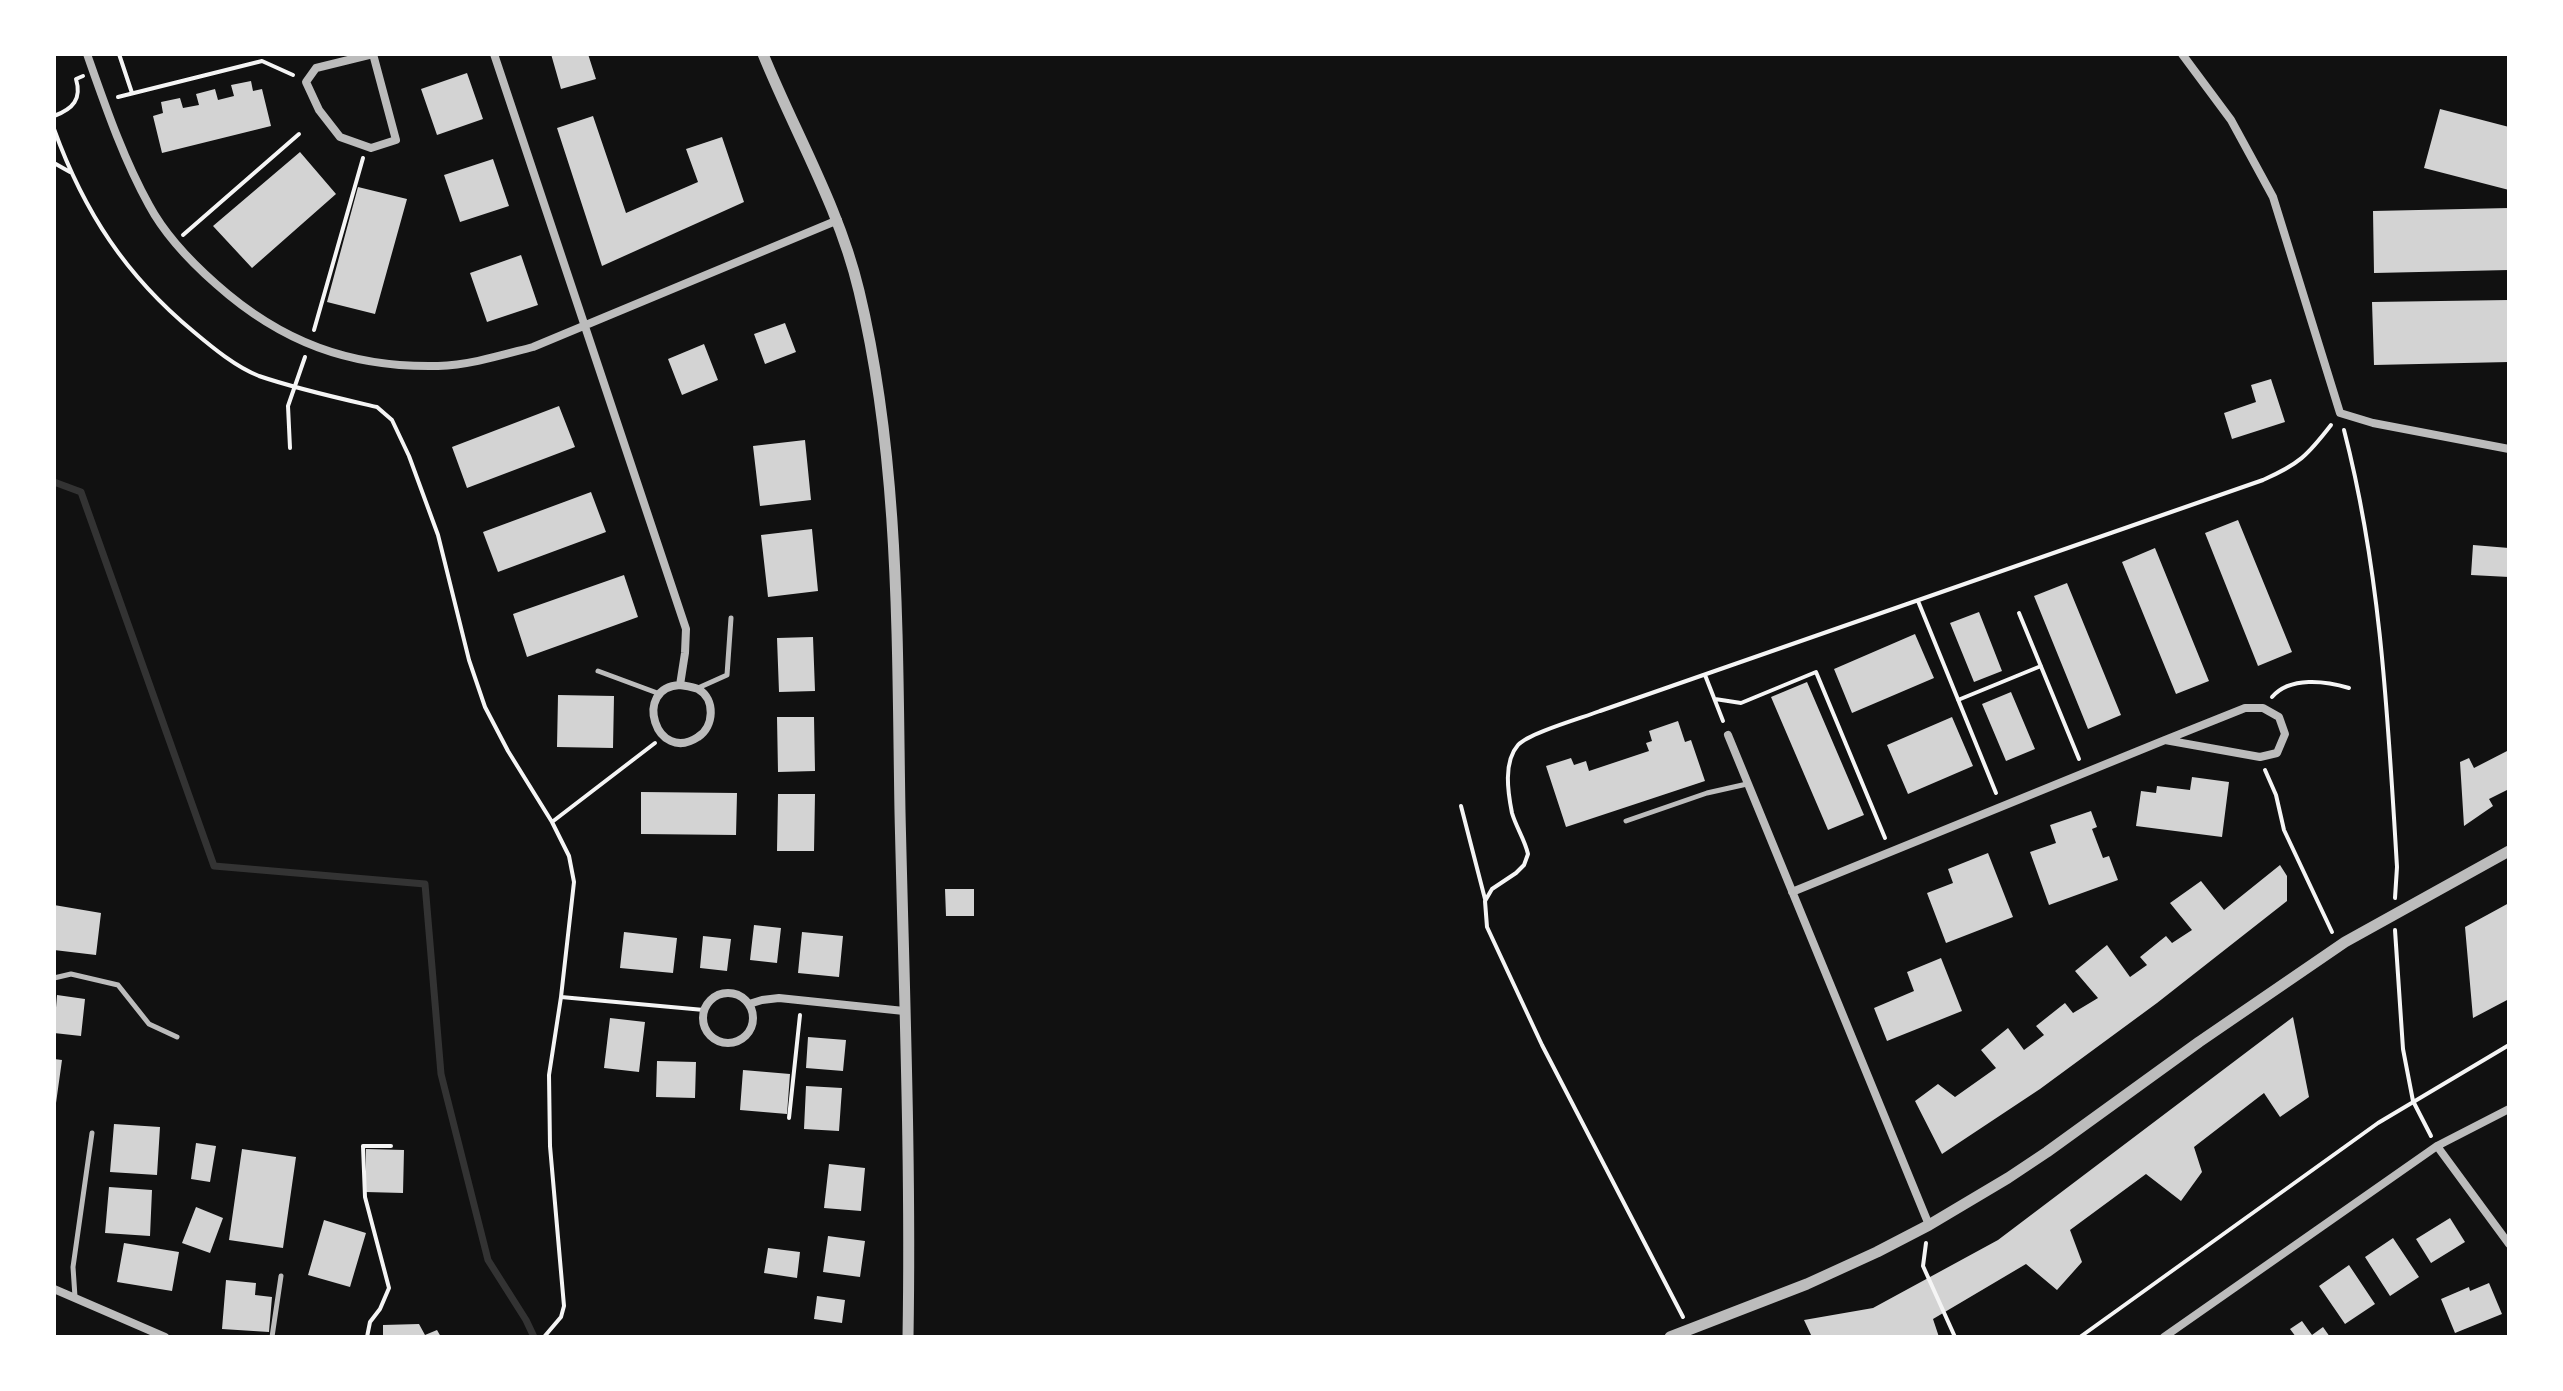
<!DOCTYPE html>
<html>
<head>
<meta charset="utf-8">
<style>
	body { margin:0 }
	#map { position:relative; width:2563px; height:1391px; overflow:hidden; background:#111; font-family:Raleway,sans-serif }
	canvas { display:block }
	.frame { position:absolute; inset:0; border:56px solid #fff; pointer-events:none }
</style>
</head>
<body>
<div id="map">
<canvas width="2563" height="1391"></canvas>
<div class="frame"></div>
</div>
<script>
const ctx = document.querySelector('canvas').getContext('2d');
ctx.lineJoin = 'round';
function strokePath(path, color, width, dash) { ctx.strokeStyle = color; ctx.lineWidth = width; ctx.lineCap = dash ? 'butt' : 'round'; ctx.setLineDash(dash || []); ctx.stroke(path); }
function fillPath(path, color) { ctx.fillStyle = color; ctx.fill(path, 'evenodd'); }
strokePath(new Path2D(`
	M 54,482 L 81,492 L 214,866 L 425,884 L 441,1074 L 488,1260 L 526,1320 L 534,1337`), '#333', 7);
fillPath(new Path2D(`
	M 551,54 L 588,54 L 596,79 L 561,89 Z
	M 467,73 L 483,119 L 437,135 L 421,89 Z
	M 251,81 L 253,91 L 262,89 L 271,126 L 162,153 L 153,116 L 163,113 L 161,102 L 180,98 L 183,108 L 199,105 L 196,94 L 215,89 L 218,100 L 234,96 L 231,85 Z
	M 2440,109 L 2509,127 L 2509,190 L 2424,168 Z
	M 593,116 L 626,213 L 698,182 L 686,149 L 722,137 L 744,202 L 602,266 L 557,128 Z
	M 300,152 L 336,194 L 252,268 L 213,226 Z
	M 493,159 L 509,206 L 460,222 L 444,175 Z
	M 358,187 L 407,199 L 375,314 L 327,302 Z
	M 2509,208 L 2509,270 L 2374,273 L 2373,211 Z
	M 521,255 L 538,305 L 487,322 L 470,273 Z
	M 2509,300 L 2509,362 L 2374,365 L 2372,302 Z
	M 785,323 L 796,352 L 765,364 L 754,334 Z
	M 704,344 L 718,380 L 682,395 L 668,359 Z
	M 2271,379 L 2285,422 L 2232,439 L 2224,413 L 2256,402 L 2251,385 Z
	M 559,406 L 575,447 L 467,488 L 452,447 Z
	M 805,440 L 811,500 L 760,506 L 753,446 Z
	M 591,492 L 606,532 L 498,572 L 483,532 Z
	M 2238,520 L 2292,652 L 2258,666 L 2205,533 Z
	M 812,529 L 818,591 L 768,597 L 761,535 Z
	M 2473,545 L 2509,548 L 2509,577 L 2471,575 Z
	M 2155,548 L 2209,681 L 2176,694 L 2122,562 Z
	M 624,575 L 638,617 L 527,657 L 513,614 Z
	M 2067,583 L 2121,715 L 2088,729 L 2034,596 Z
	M 1979,612 L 2002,671 L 1974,682 L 1950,623 Z
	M 1915,634 L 1934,678 L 1852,713 L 1834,669 Z
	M 813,637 L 815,691 L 779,692 L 777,638 Z
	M 1807,682 L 1864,815 L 1828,830 L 1771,697 Z
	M 2011,692 L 2035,749 L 2006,761 L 1982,704 Z
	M 558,695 L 614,696 L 613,748 L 557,747 Z
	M 777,717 L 814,717 L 815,771 L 778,772 Z
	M 1952,717 L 1973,766 L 1908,794 L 1887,745 Z
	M 1678,721 L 1685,742 L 1691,740 L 1705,781 L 1566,827 L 1546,766 L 1571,758 L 1574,765 L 1586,761 L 1589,771 L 1649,751 L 1646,743 L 1652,741 L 1649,731 Z
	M 2509,750 L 2509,789 L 2489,799 L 2493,806 L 2464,826 L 2460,762 L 2469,758 L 2474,768 Z
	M 2192,777 L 2229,782 L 2222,837 L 2136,826 L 2141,791 L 2156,793 L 2157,786 L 2190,790 Z
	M 641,792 L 737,793 L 736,835 L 641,834 Z
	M 778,794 L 815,794 L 814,851 L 777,851 Z
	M 2091,811 L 2097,827 L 2092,829 L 2103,858 L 2109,856 L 2118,880 L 2049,905 L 2030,852 L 2056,843 L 2050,825 Z
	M 1988,853 L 2013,917 L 1946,943 L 1927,893 L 1953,883 L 1948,869 Z
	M 2280,865 L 2287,876 L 2287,901 L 2157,1003 L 2040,1089 L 1942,1154 L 1915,1101 L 1938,1084 L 1955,1097 L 1996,1068 L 1981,1050 L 2008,1028 L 2024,1050 L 2044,1035 L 2036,1026 L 2065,1003 L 2073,1013 L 2098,998 L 2075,971 L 2107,945 L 2130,977 L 2147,965 L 2140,957 L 2166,936 L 2172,943 L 2192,930 L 2170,903 L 2201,881 L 2224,910 Z
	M 945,889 L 974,889 L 974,916 L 946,916 Z
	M 2509,903 L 2509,999 L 2473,1018 L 2465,927 Z
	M 54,905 L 101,913 L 96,955 L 54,950 Z
	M 754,925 L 781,928 L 777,963 L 750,960 Z
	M 624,932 L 677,938 L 673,973 L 620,968 Z
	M 802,932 L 843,936 L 839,977 L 798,973 Z
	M 703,936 L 731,939 L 727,971 L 700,968 Z
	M 1941,958 L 1962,1011 L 1887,1041 L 1874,1008 L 1914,991 L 1907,972 Z
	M 57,995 L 85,999 L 81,1036 L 54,1033 Z
	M 2293,1017 L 2309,1097 L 2280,1117 L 2264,1093 L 2194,1147 L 2202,1172 L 2181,1201 L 2146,1174 L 2070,1230 L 2082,1262 L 2057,1290 L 2026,1264 L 1933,1319 L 1939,1337 L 1895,1335 L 1812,1337 L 1804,1320 L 1873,1308 L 1998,1240 Z
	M 610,1018 L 645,1022 L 639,1072 L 604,1068 Z
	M 808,1037 L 846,1040 L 843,1071 L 806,1068 Z
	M 54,1059 L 62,1060 L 56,1103 L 54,1103 Z
	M 657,1061 L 696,1062 L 695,1098 L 656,1097 Z
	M 743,1070 L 790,1074 L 787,1114 L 740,1110 Z
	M 806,1086 L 842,1088 L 839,1131 L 804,1129 Z
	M 114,1124 L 160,1127 L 157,1175 L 110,1172 Z
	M 196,1143 L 216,1146 L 210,1182 L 191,1179 Z
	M 242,1149 L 296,1157 L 283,1248 L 229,1240 Z
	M 366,1149 L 404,1150 L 403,1193 L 366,1192 Z
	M 829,1164 L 865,1168 L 861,1211 L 824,1208 Z
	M 109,1187 L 152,1190 L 150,1236 L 105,1233 Z
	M 196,1207 L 223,1218 L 210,1253 L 182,1243 Z
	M 2450,1218 L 2465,1242 L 2431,1263 L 2416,1239 Z
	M 324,1220 L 366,1233 L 350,1287 L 308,1275 Z
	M 828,1236 L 865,1241 L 860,1277 L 823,1272 Z
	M 2393,1238 L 2419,1277 L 2390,1296 L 2365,1257 Z
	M 124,1243 L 179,1252 L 172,1291 L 117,1282 Z
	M 768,1248 L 800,1252 L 797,1278 L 764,1273 Z
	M 2349,1265 L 2375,1304 L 2345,1324 L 2319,1286 Z
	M 226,1280 L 256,1283 L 255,1295 L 272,1297 L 269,1332 L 222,1329 Z
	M 2489,1283 L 2502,1314 L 2455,1333 L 2441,1299 L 2469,1287 L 2470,1291 Z
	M 817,1296 L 845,1300 L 842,1323 L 814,1319 Z
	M 2302,1321 L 2312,1335 L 2323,1327 L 2330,1337 L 2296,1337 L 2290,1329 Z
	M 419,1324 L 425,1335 L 437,1330 L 441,1337 L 383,1337 L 383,1325 Z`), '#d3d3d3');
strokePath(new Path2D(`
	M 119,54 L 132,93
	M 118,97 L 262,61 L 293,75
	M 54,116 C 73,109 82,99 76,79 L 83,76
	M 54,129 C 84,212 126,276 194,332 C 213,348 236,367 259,376 C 297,389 338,398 377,407 L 392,420 L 409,456 L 438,535 L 469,660 L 485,707 L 508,751 L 552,822 L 569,856 L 574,882 L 561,997 L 549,1075 L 550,1146 L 564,1306 L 561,1317 L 544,1337
	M 54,163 L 70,172
	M 183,235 L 299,134
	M 314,330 L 363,158
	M 2344,430 C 2381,573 2388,720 2397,867 L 2395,898
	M 290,448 L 288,406 L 305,357
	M 1918,601 L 1996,793
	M 2019,613 L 2079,759
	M 1705,675 L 1723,721
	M 2272,697 C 2290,676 2326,681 2349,688
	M 1715,699 L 1741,703 L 1816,672 L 1885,838
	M 1958,700 L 2041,666
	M 2265,770 L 2276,795 L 2284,830 L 2332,932
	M 1461,806 L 1485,899
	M 552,822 L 655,743
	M 2395,930 L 2403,1049 L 2413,1101 L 2431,1136
	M 561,997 L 704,1010
	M 789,1118 L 800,1015
	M 1926,1243 L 1923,1266 L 1955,1337
	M 1683,1317 L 1542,1045 L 1487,927 L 1485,901 L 1492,889 L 1516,873 L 1524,865 L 1528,854 C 1525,840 1516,827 1512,813 C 1508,793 1503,762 1518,745 C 1529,733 1582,718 1600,711 L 2263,480 C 2299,464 2307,456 2331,425
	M 367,1337 L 370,1322 L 380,1309 L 389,1288 L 365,1197 L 363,1146 L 391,1146
	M 2080,1337 L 2378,1123 L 2509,1045`), '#f5f5f5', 4);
strokePath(new Path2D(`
	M 598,671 L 660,694
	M 698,688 L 727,675 L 731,618
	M 1626,821 L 1707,793 L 1747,784
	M 54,978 L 71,974 L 118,985 L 149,1024 L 177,1037
	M 75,1297 L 73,1267 L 92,1133
	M 272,1337 L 281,1276`), '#bcbcbc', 5);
strokePath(new Path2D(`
	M 87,54 C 105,105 123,158 149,205 C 165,235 191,262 216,284 C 281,342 350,368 438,366 C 470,365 502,355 533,347 L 838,220
	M 373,54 L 396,140 L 371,148 L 340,137 L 319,110 L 306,82 L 316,68 Z
	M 494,54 L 686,629 L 685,653 L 680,685 C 632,687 656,765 698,737 C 714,727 716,699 698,689 C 694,687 686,686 680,685
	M 2182,54 L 2231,120 L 2273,197 L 2340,413 L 2373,423 L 2509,449
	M 1728,735 L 1929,1225
	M 1792,892 L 2165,740 L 2260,757 L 2277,753 L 2285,734 L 2279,717 L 2263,708 L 2245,708 L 2165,740
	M703 1018a25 25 0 1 1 50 0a25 25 0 1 1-50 0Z
	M 749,1004 L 762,1000 L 779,998 L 904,1011
	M 2437,1146 L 2509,1244
	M 54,1289 L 165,1337
	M 2164,1337 L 2437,1146 L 2509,1109`), '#bcbcbc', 8);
strokePath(new Path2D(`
	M 763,54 C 795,133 839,207 859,291 C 900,461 897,639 900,812 C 904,987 911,1162 908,1337
	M 1670,1337 L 1807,1284 L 1877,1252 L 1929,1225 L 2008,1178 L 2047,1152 L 2199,1042 L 2345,942 L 2509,851`), '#bcbcbc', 11);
</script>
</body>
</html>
